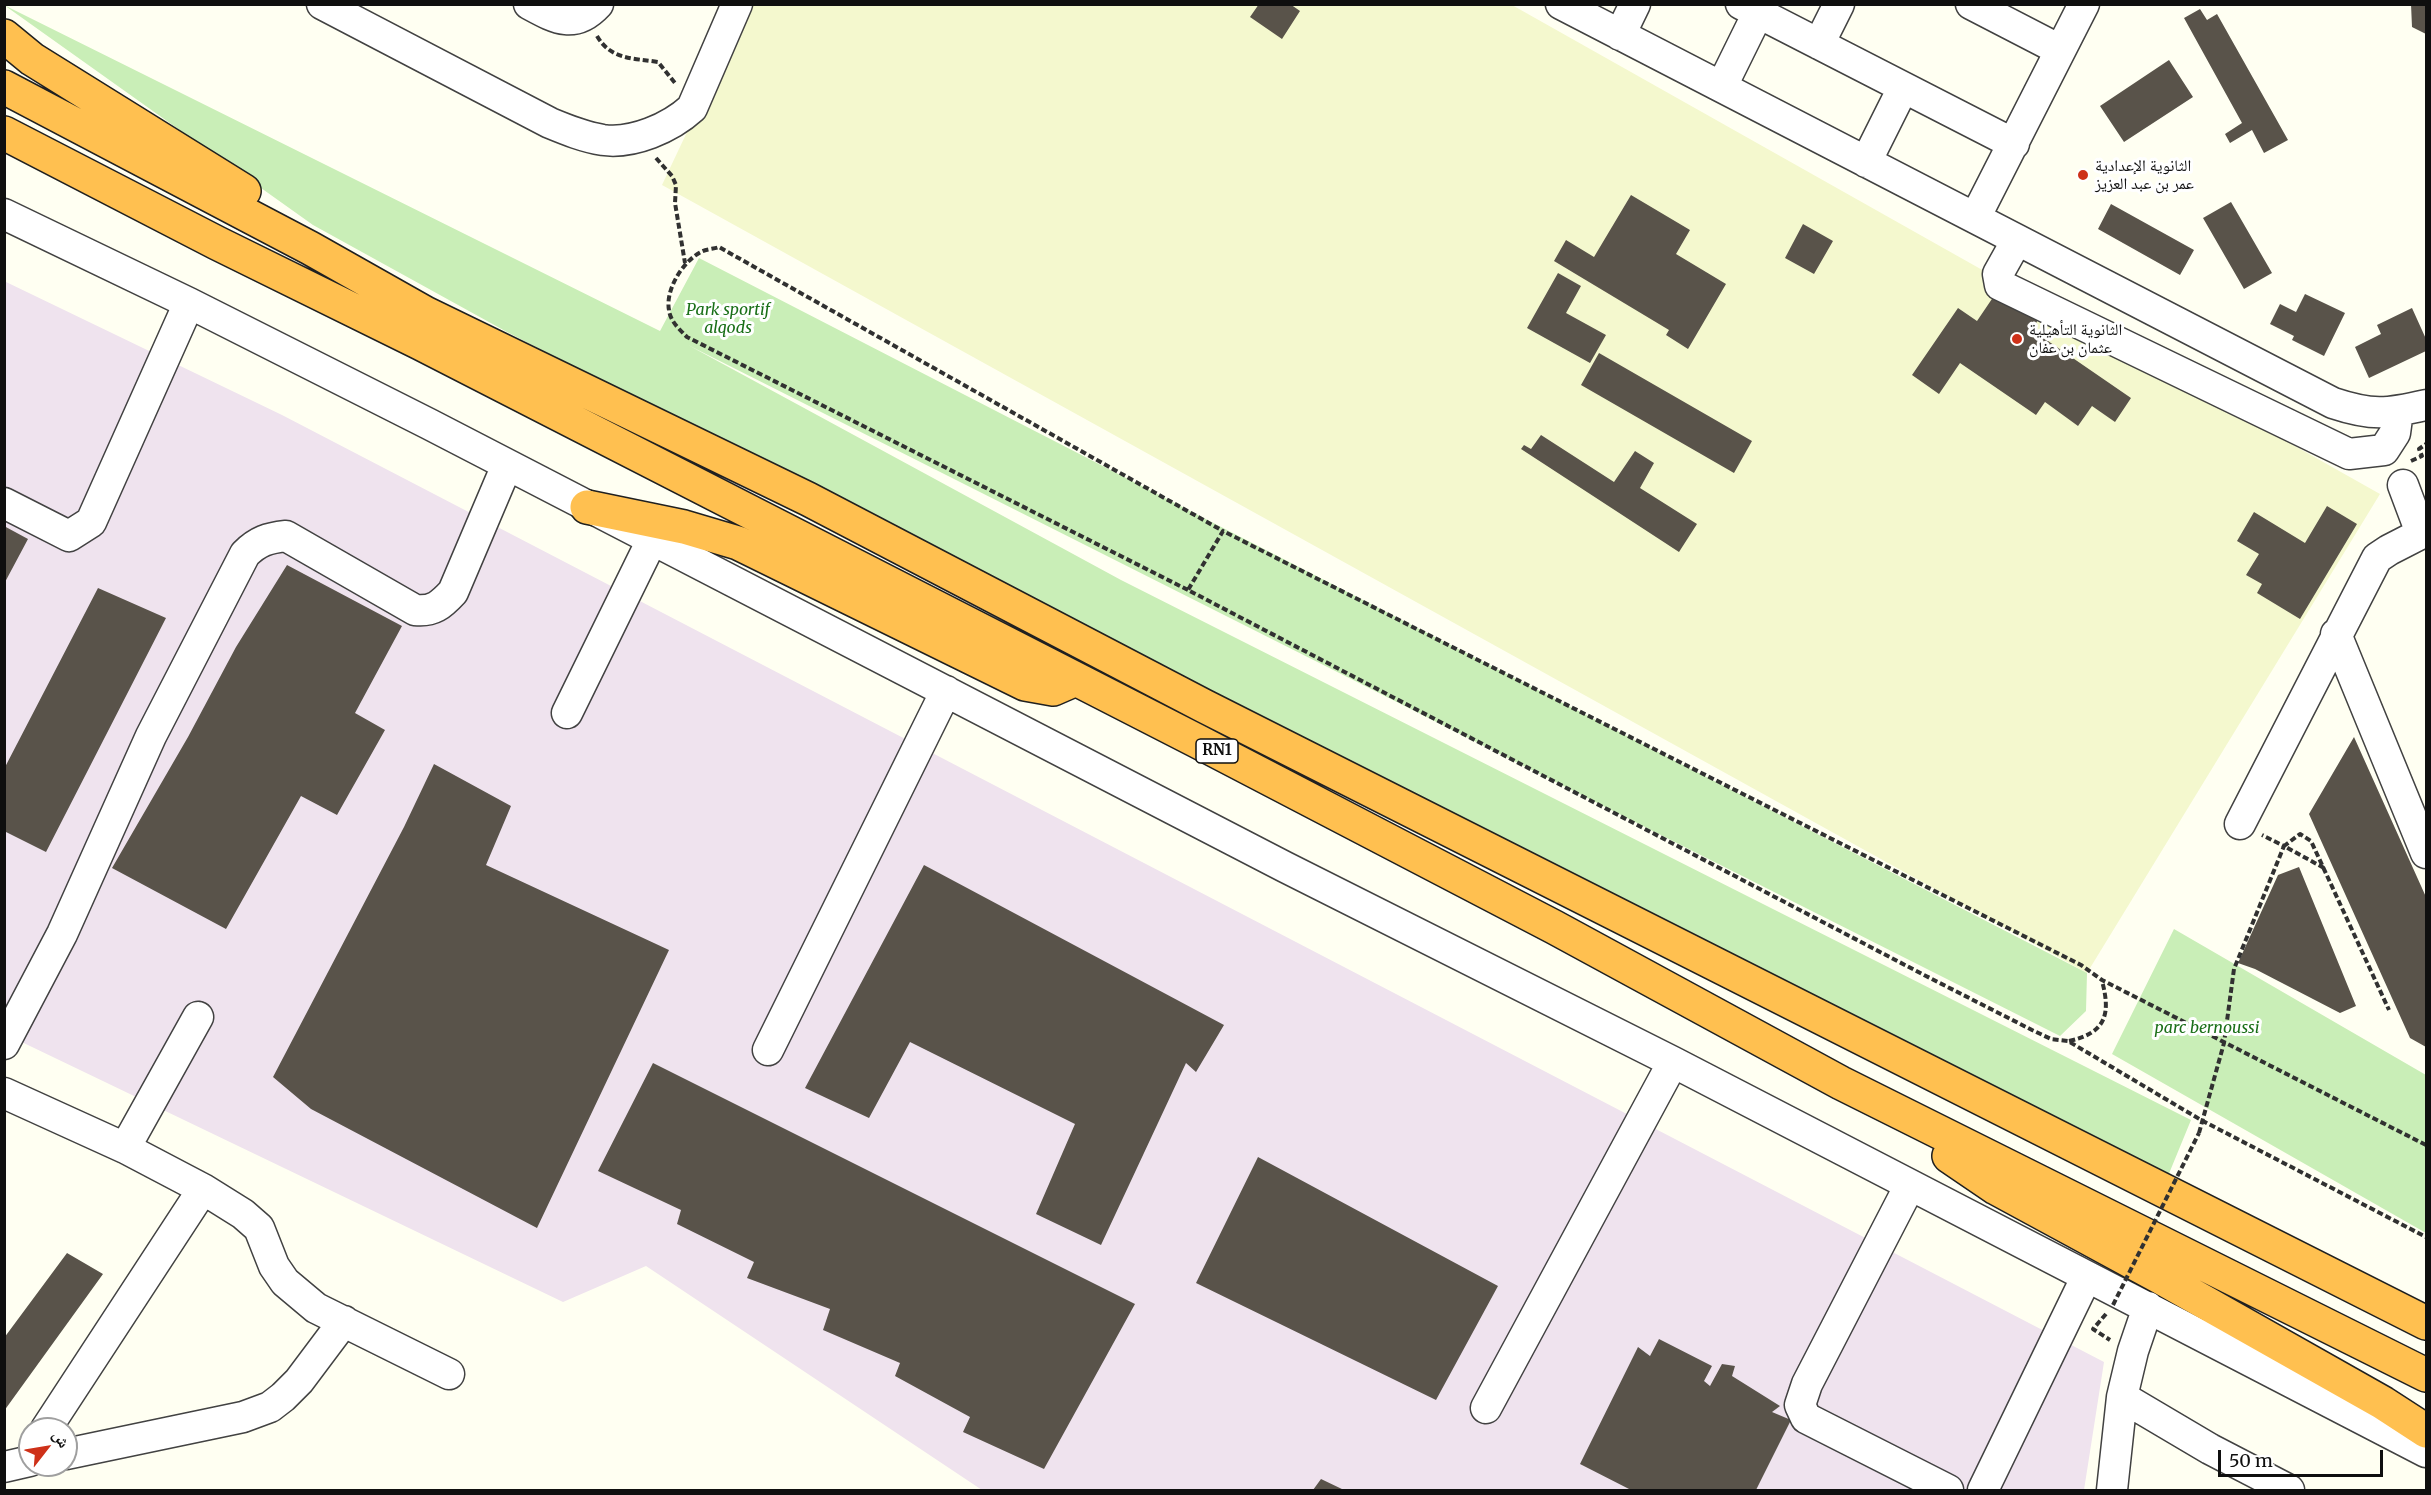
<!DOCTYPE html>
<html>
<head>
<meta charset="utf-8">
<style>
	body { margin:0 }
	#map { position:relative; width:2431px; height:1495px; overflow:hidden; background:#fffff2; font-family:Merriweather,"Noto Naskh Arabic",serif }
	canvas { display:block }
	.frame { position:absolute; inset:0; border:6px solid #0f0f0f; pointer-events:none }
	.north { position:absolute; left:18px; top:1417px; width:60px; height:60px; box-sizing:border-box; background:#fff; border:2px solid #9f9f9f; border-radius:50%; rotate:59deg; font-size:16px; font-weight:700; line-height:24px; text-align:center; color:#0f0f0f }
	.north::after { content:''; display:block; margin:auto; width:21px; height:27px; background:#ce3119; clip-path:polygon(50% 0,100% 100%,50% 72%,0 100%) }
	.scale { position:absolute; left:2218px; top:1450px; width:165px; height:27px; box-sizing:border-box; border:3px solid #0f0f0f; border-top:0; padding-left:8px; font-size:18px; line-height:21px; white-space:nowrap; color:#0f0f0f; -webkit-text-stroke:4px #fff; paint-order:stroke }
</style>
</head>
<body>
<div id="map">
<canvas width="2431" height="1495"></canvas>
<div class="frame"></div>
<div class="north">ش</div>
<div class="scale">50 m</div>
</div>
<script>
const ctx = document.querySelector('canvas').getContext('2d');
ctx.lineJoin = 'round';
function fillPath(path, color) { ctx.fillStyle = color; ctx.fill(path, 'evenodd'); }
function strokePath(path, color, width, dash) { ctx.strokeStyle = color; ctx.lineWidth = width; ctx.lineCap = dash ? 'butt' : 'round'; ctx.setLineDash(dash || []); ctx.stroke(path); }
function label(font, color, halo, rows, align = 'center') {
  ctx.font = font + ' Merriweather,"Noto Naskh Arabic",serif'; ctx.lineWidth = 6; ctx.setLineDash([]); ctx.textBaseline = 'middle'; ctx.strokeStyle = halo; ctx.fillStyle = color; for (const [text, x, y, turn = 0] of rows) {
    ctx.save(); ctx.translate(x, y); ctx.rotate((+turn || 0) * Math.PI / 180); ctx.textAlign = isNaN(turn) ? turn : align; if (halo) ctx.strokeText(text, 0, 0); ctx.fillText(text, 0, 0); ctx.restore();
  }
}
fillPath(new Path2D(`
	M 4,281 L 282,415 L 2104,1362 L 2084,1490 L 982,1490 L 646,1266 L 563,1302 L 5,1034 Z`), '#efe3ee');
fillPath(new Path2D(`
	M 747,5 L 1512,5 L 2380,494 L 2087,973 L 662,185 Z`), '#f4f8ce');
fillPath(new Path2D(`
	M 4,5 L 660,331 L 699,258 L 2087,973 L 2086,1011 L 2060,1036 L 688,345 L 1121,580 L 2191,1120 L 2168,1176 L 1089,632 L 507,332 L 313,225 Z
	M 2174,929 L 2426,1075 L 2426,1233 L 2112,1054 Z`), '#c9eeb7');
fillPath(new Path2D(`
	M 1259,4 L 1290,4 L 1300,11 L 1282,39 L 1250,17 Z
	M 2411,4 L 2426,4 L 2426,34 L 2412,27 Z
	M 2200,9 L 2207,20 L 2217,14 L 2288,140 L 2264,153 L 2252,130 L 2230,143 L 2225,134 L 2242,123 L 2184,18 Z
	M 2169,60 L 2193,97 L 2124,142 L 2100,106 Z
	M 1631,195 L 1690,230 L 1676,254 L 1726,284 L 1688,349 L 1666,335 L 1669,330 L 1554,261 L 1566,240 L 1594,257 Z
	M 2231,202 L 2272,273 L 2244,289 L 2203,218 Z
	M 2111,204 L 2194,250 L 2180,275 L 2098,229 Z
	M 1803,224 L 1833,241 L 1814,274 L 1785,258 Z
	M 1558,273 L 1581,286 L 1566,313 L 1606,335 L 1590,363 L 1527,328 Z
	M 1998,290 L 2039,318 L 2032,330 L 2131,398 L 2115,422 L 2092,406 L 2078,426 L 2045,402 L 2036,415 L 1960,363 L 1939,394 L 1912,375 L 1958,308 L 1977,321 Z
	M 2305,294 L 2345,313 L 2324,356 L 2292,340 L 2294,336 L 2270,324 L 2280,304 L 2296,312 Z
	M 2412,308 L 2426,339 L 2426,351 L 2369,378 L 2355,347 L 2381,334 L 2377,325 Z
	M 1599,353 L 1752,441 L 1734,473 L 1581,385 Z
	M 1541,435 L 1614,482 L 1635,451 L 1654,463 L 1640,488 L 1697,524 L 1679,552 L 1521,449 L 1524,445 L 1531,449 Z
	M 2327,506 L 2357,524 L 2300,619 L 2257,593 L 2262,584 L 2246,575 L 2259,554 L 2237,541 L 2254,512 L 2305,543 Z
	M 4,526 L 28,539 L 4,584 Z
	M 287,565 L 402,626 L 355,713 L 385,730 L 337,815 L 301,796 L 226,929 L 112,868 L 188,737 L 236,647 Z
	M 98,588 L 166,618 L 46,852 L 4,831 L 4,769 Z
	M 2354,737 L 2426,897 L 2426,1047 L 2410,1038 L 2309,814 Z
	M 434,764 L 511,806 L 486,865 L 669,950 L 537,1228 L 311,1109 L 273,1077 L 404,827 Z
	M 924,865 L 1224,1025 L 1196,1072 L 1186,1063 L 1101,1245 L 1036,1214 L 1075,1124 L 910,1042 L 869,1118 L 805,1088 Z
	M 2299,867 L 2356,1006 L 2340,1013 L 2255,969 L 2238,963 L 2278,875 Z
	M 653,1063 L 1135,1304 L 1044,1469 L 963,1432 L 970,1417 L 895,1376 L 900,1363 L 823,1330 L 830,1309 L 747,1278 L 754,1262 L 677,1224 L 681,1210 L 598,1171 Z
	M 1258,1157 L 1498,1286 L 1436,1400 L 1196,1283 Z
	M 67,1253 L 103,1274 L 4,1411 L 4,1338 Z
	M 1659,1339 L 1712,1366 L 1704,1381 L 1710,1386 L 1722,1364 L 1735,1366 L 1732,1376 L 1780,1406 L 1772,1412 L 1791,1420 L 1756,1490 L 1631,1490 L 1580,1464 L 1638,1347 L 1650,1356 Z
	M 1321,1479 L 1344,1490 L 1313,1490 Z`), '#59534a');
const minor = new Path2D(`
	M 322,4 L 550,123 C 567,130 584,137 603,140 C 633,144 670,128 692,108 L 737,4
	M 529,4 C 555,18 574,30 598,4
	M 1561,4 L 2333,403 C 2372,416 2387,414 2426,405
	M 1741,4 L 2014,144
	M 1971,4 L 2060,50
	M 1620,35 L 1635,4
	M 1819,44 L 1839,4
	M 1722,86 L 1758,13
	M 1866,162 L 1903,88
	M 4,214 L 189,303 L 429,424 L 1285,867 L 1673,1062 L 2426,1452
	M 1975,218 L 2084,4
	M 2017,240 L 1998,274 L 2000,285 L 2349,454 L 2384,450 L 2395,433 L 2398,411
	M 2403,485 L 2421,533
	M 4,503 L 69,536 L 91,522 L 189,303
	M 2336,634 L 2426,853
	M 567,713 L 652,540
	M 2240,824 L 2377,558 L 2389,550 L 2426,531
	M 4,1044 L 62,934 L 151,736 L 245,554 C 258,541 268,538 286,536 L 415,610 C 433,612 441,605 453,592 L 507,465
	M 768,1050 L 946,691
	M 4,1093 L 125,1148 L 203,1189 L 243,1214 L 259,1228 L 274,1266 L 285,1282 L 316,1308 L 449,1374
	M 125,1148 L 198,1017
	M 1910,1185 L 1807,1384 L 1800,1405 L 1806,1418 L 1948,1490
	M 2122,1397 L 2210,1449 L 2289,1490
	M 1486,1408 L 1673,1062
	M 46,1429 L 203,1189
	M 66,1454 L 243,1417 L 270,1407 L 283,1397 L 299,1381 L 344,1321
	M 4,1467 L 30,1461
	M 1983,1490 L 2086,1278
	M 2112,1490 L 2122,1397 L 2133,1351 L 2148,1307`);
const highway = new Path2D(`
	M 4,36 L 32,59 L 244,191
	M 4,87 L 310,248 L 425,313 L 808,499 L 1204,706 L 2426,1323
	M 4,133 L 217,243 L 420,343 L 1197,741 L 1554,927 L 1841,1083 L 2426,1375
	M 587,507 L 684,527 L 738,543 L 1025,684 L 1053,689 L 1076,679
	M 1949,1156 L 1996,1188 L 2160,1277 L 2383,1403 L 2426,1431`);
strokePath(minor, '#424242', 33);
strokePath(highway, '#202020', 36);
strokePath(new Path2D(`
	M 597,36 C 611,60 633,58 658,62 L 675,83
	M 656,158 L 672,176 L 676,185 L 675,203 L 685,263
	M 2411,461 L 2422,456 L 2419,449 L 2426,444
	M 1188,590 L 687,337 C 680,330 670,321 669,310 C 665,290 683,261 701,252 C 706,249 714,249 719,247 L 1223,531
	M 2324,868 L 2284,846 L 2300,834 L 2311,841 L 2389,1010
	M 2069,1041 C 2106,1033 2111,1014 2102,981
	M 2199,1133 L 2224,1043 L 2234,969 L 2284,846 L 2262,835
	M 2426,1145 L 2102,980 L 2081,965 L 1223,531 L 1188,590 L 1926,976 L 2032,1030 L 2051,1039 L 2068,1041 L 2201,1120 L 2426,1237
	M 2106,1314 L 2093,1329 L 2110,1340`), '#313131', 4, [6, 3]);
strokePath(minor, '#fff', 30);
strokePath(highway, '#ffc050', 33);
strokePath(new Path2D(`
	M 2113,1305 L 2199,1133`), '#313131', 4, [6, 3]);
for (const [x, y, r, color] of [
	[2083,175,6,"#ce3119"],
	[2017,339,6,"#ce3119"]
]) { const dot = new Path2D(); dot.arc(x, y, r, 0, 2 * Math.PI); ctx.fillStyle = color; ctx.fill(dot); strokePath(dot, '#fff', 2); }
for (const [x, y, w] of [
	[1217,751,42]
]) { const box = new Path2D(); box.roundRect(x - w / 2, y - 12, w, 24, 4.5); ctx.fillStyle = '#fff'; ctx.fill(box); strokePath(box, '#0f0f0f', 1.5); }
label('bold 15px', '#0f0f0f', null, [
	["RN1",1217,751]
]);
label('16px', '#0f0f0f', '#fff', [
	["الثانوية الإعدادية",2095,166],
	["عمر بن عبد العزيز",2095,184],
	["الثانوية التأهيلية",2029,330],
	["عثمان بن عفان",2029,348]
], 'left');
label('italic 16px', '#1a6f18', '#fff', [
	["Park sportif",728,310],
	["alqods",728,328],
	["parc bernoussi",2207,1028]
]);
</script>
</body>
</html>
